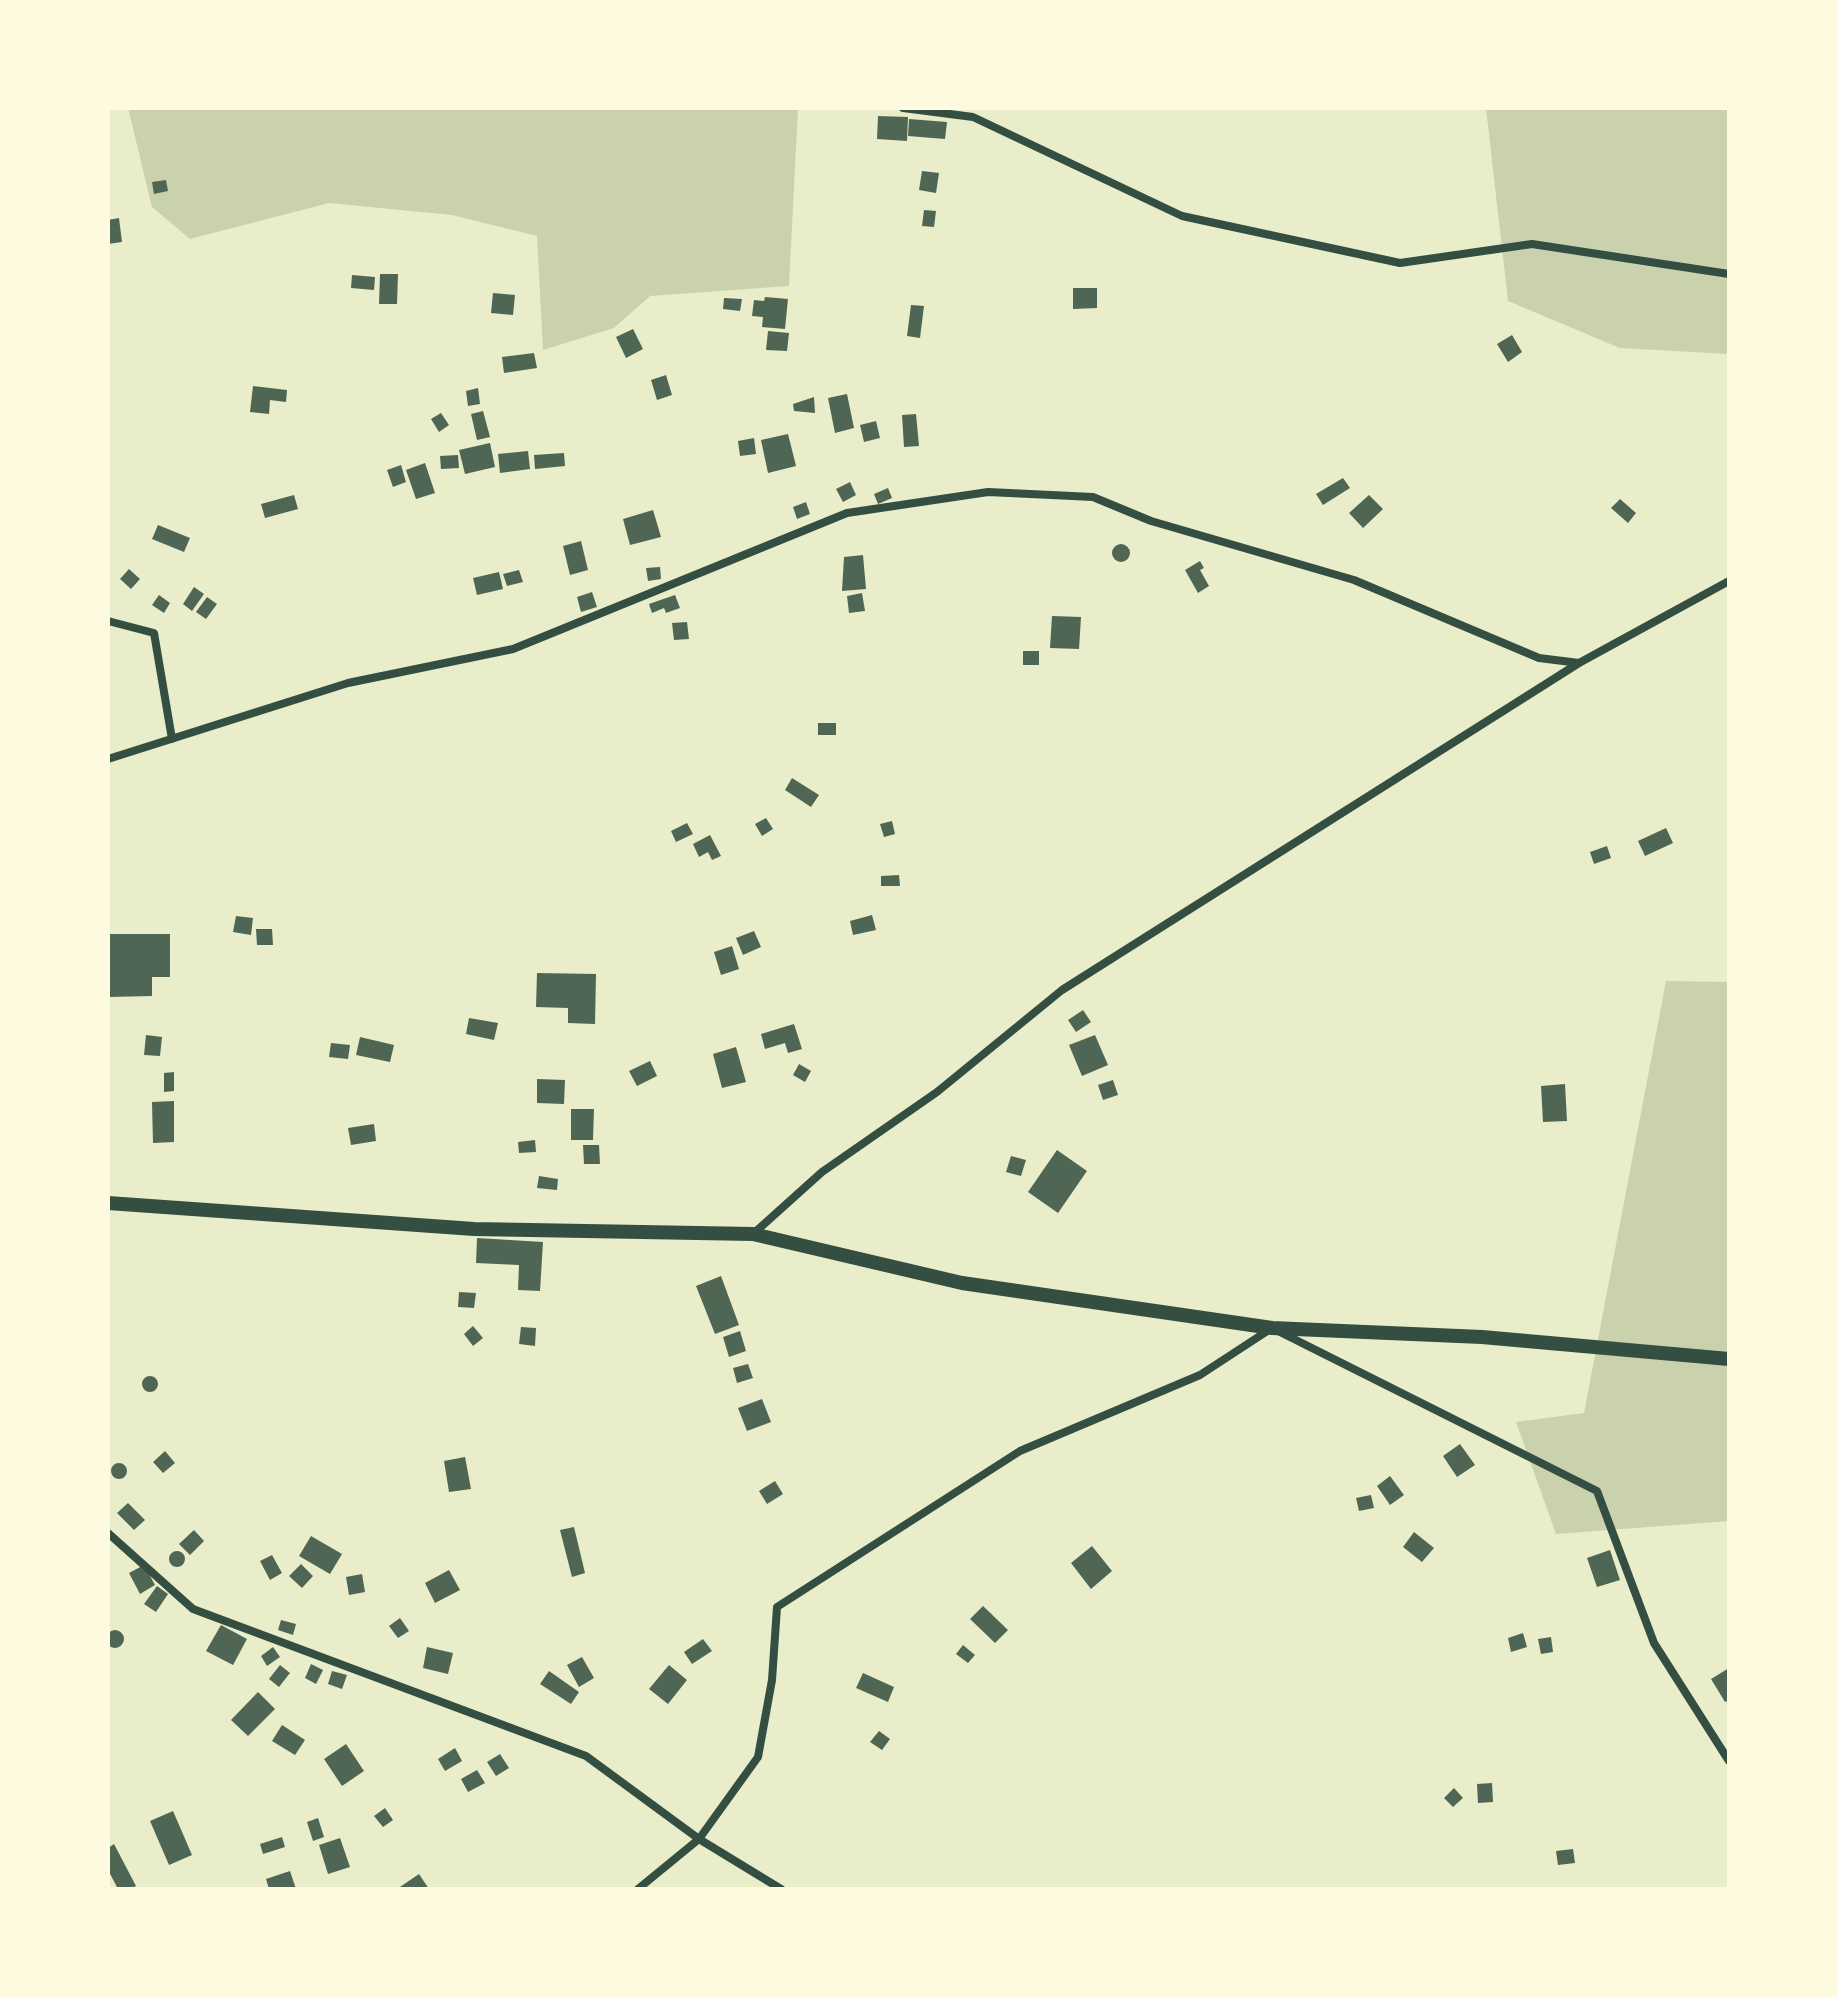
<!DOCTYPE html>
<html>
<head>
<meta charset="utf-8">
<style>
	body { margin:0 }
	#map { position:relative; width:1837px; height:1997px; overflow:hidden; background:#e9edc9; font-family:Quicksand,sans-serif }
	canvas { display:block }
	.frame { position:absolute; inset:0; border:110px solid #fefae0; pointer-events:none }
</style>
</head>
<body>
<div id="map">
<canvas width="1837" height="1997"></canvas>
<div class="frame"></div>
</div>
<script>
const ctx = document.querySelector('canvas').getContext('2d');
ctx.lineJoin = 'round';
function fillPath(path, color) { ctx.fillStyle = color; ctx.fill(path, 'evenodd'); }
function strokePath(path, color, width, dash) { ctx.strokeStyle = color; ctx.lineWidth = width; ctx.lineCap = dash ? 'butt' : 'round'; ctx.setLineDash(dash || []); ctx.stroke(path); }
fillPath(new Path2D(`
	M 128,108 L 798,108 L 789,286 L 650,296 L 614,328 L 543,350 L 537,236 L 452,215 L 329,203 L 190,239 L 152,207 Z
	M 1486,108 L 1729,108 L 1729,354 L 1620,348 L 1508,301 Z
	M 1666,981 L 1729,982 L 1729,1521 L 1556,1534 L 1516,1422 L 1584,1413 Z`), '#cad2ad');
fillPath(new Path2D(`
	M 878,116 L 908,117 L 907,141 L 877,139 Z
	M 909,119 L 947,122 L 945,139 L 908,136 Z
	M 922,171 L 939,173 L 936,193 L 919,190 Z
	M 166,180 L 168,191 L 154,194 L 152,182 Z
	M 924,210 L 936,211 L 934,227 L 922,226 Z
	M 119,218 L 122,242 L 108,244 L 108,220 Z
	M 380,274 L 398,274 L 397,304 L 379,304 Z
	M 352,275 L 375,277 L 374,290 L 351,288 Z
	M 1073,288 L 1097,288 L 1097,308 L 1073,309 Z
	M 493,293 L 515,295 L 513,315 L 491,313 Z
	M 765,297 L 788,299 L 785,329 L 762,327 L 763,317 L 752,316 L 754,300 L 764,301 Z
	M 724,298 L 742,299 L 740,311 L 723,309 Z
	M 911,305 L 924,306 L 920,338 L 907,336 Z
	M 633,329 L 643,349 L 626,358 L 616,337 Z
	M 768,331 L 789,333 L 787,351 L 766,350 Z
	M 1512,335 L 1522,352 L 1508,362 L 1497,344 Z
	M 534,353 L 537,368 L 504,373 L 502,357 Z
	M 666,375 L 672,395 L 657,400 L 651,380 Z
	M 253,386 L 287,390 L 286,402 L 270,400 L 269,414 L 250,412 Z
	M 478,388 L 480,404 L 468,406 L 466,391 Z
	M 847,394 L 854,428 L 835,433 L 828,398 Z
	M 814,397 L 815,413 L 794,411 L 793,404 Z
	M 483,411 L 490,437 L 477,440 L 471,414 Z
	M 441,413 L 449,425 L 439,432 L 431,419 Z
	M 916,414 L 919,446 L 904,447 L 902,415 Z
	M 876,421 L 880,438 L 864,442 L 860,425 Z
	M 788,434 L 796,466 L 768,473 L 761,440 Z
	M 754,438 L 756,454 L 740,456 L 738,441 Z
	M 490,443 L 495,467 L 465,474 L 459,450 Z
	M 528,451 L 530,469 L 500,473 L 498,454 Z
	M 564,453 L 565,466 L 535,469 L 534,455 Z
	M 458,455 L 459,468 L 441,469 L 440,456 Z
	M 425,463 L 435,493 L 416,499 L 406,470 Z
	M 401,465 L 406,482 L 393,487 L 387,470 Z
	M 1343,478 L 1350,488 L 1323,505 L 1316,494 Z
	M 850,482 L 856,495 L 843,502 L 836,489 Z
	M 888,488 L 892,498 L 878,504 L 874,494 Z
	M 294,495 L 298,509 L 265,518 L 261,504 Z
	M 1369,495 L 1383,509 L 1363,528 L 1349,513 Z
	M 1620,499 L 1636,513 L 1628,523 L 1611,508 Z
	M 806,502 L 810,514 L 797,519 L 793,507 Z
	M 653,510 L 661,537 L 630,545 L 623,519 Z
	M 158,525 L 190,538 L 184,552 L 152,539 Z
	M 581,541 L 588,570 L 570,575 L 563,546 Z
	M1112 553a9 9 0 1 1 18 0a9 9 0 1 1-18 0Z
	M 863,555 L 866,589 L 842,591 L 844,557 Z
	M 1200,561 L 1204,568 L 1200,570 L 1209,586 L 1198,593 L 1185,570 Z
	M 660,567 L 661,579 L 648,581 L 646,568 Z
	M 129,569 L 140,579 L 131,589 L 120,579 Z
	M 519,570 L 523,582 L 507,586 L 503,574 Z
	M 499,572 L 503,589 L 477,595 L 473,578 Z
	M 194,587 L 204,594 L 192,611 L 183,604 Z
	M 592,592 L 597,607 L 581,612 L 577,597 Z
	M 862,593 L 865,611 L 849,613 L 847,596 Z
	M 159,595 L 170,603 L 164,613 L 152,605 Z
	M 675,595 L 680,608 L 666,613 L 664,608 L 652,613 L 649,604 Z
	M 207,597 L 217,604 L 206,619 L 196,612 Z
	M 1052,616 L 1081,617 L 1079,649 L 1050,648 Z
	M 687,622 L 689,639 L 674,640 L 672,623 Z
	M 1023,651 L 1039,651 L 1039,665 L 1023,665 Z
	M 818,723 L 836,723 L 836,735 L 818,735 Z
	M 792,778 L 819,795 L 811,807 L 785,790 Z
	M 766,818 L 773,829 L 762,836 L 755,824 Z
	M 892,821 L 895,834 L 884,837 L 880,824 Z
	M 687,823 L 693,834 L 676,842 L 671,831 Z
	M 1666,828 L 1673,843 L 1645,856 L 1638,841 Z
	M 710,835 L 721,856 L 712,860 L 708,852 L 699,857 L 693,844 Z
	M 1607,846 L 1611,858 L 1594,864 L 1590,852 Z
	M 899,875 L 900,886 L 881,886 L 881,876 Z
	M 872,915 L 876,930 L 853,935 L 850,921 Z
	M 236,916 L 253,918 L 251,935 L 233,932 Z
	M 256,929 L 272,929 L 273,945 L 257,945 Z
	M 754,931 L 761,947 L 743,955 L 736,938 Z
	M 108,934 L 170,934 L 170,977 L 152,977 L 152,996 L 109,997 Z
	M 732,946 L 739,969 L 721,975 L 714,952 Z
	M 537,973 L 596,974 L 595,1024 L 568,1023 L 568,1008 L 536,1007 Z
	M 1083,1010 L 1091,1022 L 1076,1032 L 1068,1020 Z
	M 469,1018 L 498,1023 L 494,1040 L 466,1034 Z
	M 794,1024 L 802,1049 L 788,1053 L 785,1043 L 765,1049 L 761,1034 Z
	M 146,1035 L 162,1037 L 160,1056 L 144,1055 Z
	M 1095,1035 L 1108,1065 L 1082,1076 L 1069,1045 Z
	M 360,1037 L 394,1045 L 390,1062 L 356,1055 Z
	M 331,1043 L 350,1045 L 348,1059 L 329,1057 Z
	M 736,1047 L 746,1082 L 722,1088 L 713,1054 Z
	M 650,1061 L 657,1076 L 637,1086 L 629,1071 Z
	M 799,1064 L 811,1071 L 805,1082 L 793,1075 Z
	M 174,1072 L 174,1091 L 164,1092 L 164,1073 Z
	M 537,1079 L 565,1080 L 564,1104 L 537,1103 Z
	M 1113,1080 L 1118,1095 L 1103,1100 L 1098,1085 Z
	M 1565,1084 L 1567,1121 L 1543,1122 L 1541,1086 Z
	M 174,1101 L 174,1142 L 153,1143 L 152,1102 Z
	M 571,1109 L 594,1109 L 593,1140 L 571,1140 Z
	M 374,1124 L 376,1141 L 351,1145 L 348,1128 Z
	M 535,1140 L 536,1152 L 519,1153 L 518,1142 Z
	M 583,1145 L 599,1145 L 600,1164 L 584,1164 Z
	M 1057,1150 L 1087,1171 L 1058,1213 L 1028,1192 Z
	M 1011,1156 L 1026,1160 L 1021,1176 L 1006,1172 Z
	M 539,1176 L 558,1179 L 557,1190 L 537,1188 Z
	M 477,1238 L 543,1242 L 540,1291 L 518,1290 L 519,1265 L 476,1263 Z
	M 721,1276 L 739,1325 L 715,1334 L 696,1286 Z
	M 459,1292 L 476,1293 L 474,1308 L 458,1307 Z
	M 473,1326 L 483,1338 L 473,1346 L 464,1334 Z
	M 521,1327 L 536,1328 L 535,1346 L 519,1344 Z
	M 740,1331 L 746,1351 L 729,1357 L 723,1337 Z
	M 748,1364 L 753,1378 L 737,1383 L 733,1368 Z
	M142 1384a8 8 0 1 1 16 0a8 8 0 1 1-16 0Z
	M 762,1399 L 771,1422 L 747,1431 L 738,1408 Z
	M 1460,1444 L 1475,1465 L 1457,1477 L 1443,1456 Z
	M 165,1451 L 175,1463 L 163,1473 L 153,1462 Z
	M 465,1457 L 471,1489 L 449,1492 L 444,1461 Z
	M111 1471a8 8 0 1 1 16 0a8 8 0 1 1-16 0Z
	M 1390,1476 L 1404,1495 L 1390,1505 L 1377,1486 Z
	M 775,1481 L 783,1494 L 767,1504 L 759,1491 Z
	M 1371,1495 L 1374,1508 L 1359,1511 L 1356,1498 Z
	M 128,1503 L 145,1520 L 134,1530 L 117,1513 Z
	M 574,1527 L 585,1573 L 572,1577 L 560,1530 Z
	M 194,1530 L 204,1541 L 190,1555 L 179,1544 Z
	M 1414,1532 L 1434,1548 L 1422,1562 L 1403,1547 Z
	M 311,1536 L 342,1554 L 330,1574 L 299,1556 Z
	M 1092,1546 L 1112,1571 L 1091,1589 L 1071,1563 Z
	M 1610,1550 L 1620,1580 L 1597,1587 L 1587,1558 Z
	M169 1559a8 8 0 1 1 16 0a8 8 0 1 1-16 0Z
	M 272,1555 L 282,1573 L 270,1580 L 260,1561 Z
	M 301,1564 L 313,1576 L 302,1588 L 289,1576 Z
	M 144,1565 L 155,1585 L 140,1594 L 129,1573 Z
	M 449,1570 L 460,1590 L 435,1603 L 425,1583 Z
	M 362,1574 L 365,1592 L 349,1595 L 346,1577 Z
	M 157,1586 L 168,1594 L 156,1612 L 144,1604 Z
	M 983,1606 L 1008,1630 L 995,1643 L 970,1619 Z
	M 400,1618 L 409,1631 L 398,1638 L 389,1626 Z
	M 281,1620 L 296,1624 L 293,1635 L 278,1630 Z
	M 221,1625 L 247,1639 L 233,1665 L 206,1651 Z
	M106 1639a9 9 0 1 1 18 0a9 9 0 1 1-18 0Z
	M 1523,1633 L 1527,1647 L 1511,1652 L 1508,1638 Z
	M 1551,1637 L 1553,1652 L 1541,1654 L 1538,1639 Z
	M 703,1639 L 712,1651 L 692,1664 L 684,1652 Z
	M 963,1645 L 975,1655 L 968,1663 L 956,1654 Z
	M 273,1647 L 280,1657 L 267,1666 L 261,1656 Z
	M 427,1647 L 453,1653 L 448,1674 L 423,1668 Z
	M 582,1657 L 594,1678 L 579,1687 L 567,1665 Z
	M 311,1664 L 323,1670 L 316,1684 L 305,1678 Z
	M 280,1665 L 290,1673 L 279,1687 L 269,1679 Z
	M 669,1665 L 687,1680 L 668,1704 L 649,1689 Z
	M 1729,1668 L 1729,1700 L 1725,1702 L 1711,1679 Z
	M 332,1671 L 347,1675 L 342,1689 L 328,1684 Z
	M 549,1671 L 579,1692 L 571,1704 L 540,1684 Z
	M 863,1673 L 894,1687 L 888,1702 L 856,1688 Z
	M 258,1692 L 275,1709 L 248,1736 L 231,1720 Z
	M 282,1725 L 305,1740 L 295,1755 L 272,1741 Z
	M 879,1731 L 890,1739 L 882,1750 L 870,1742 Z
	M 346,1744 L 364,1771 L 342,1786 L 324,1759 Z
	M 455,1748 L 462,1761 L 445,1771 L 438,1759 Z
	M 500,1754 L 509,1768 L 496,1776 L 487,1762 Z
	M 477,1770 L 485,1783 L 468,1792 L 461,1779 Z
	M 1492,1783 L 1493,1802 L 1478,1803 L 1477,1784 Z
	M 1454,1788 L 1463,1798 L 1453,1807 L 1444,1798 Z
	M 385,1808 L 393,1820 L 383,1827 L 374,1816 Z
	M 173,1811 L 192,1855 L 169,1865 L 150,1821 Z
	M 318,1818 L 324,1837 L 313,1841 L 307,1822 Z
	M 282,1837 L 285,1847 L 263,1854 L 260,1844 Z
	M 340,1838 L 350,1867 L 328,1874 L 319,1845 Z
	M 114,1844 L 136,1886 L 130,1889 L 118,1889 L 108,1870 L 108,1848 Z
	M 1573,1849 L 1575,1863 L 1558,1865 L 1556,1851 Z
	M 290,1871 L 296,1889 L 269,1889 L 266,1879 Z
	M 419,1874 L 429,1889 L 397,1889 Z`), '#4f6655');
strokePath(new Path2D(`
	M 903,108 L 973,117 L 1182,216 L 1400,263 L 1532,244 L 1729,274
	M 108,621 L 154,633 L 172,739
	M 108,759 L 348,683 L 513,649 L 847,513 L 988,492 L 1093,497 L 1151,521 L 1354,580 L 1539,658 L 1579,663
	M 753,1234 L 822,1172 L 937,1092 L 1062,990 L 1579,663 L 1729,581
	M 108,1533 L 193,1609 L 586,1756 L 699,1839 L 781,1889
	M 638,1889 L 699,1839 L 758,1757 L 772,1680 L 777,1607 L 1020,1451 L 1200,1375 L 1272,1328 L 1597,1491 L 1654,1643 L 1729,1761`), '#344e41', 8);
strokePath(new Path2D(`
	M 108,1203 L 474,1229 L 753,1234 L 962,1283 L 1272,1328 L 1482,1337 L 1729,1359`), '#344e41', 14);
</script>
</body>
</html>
